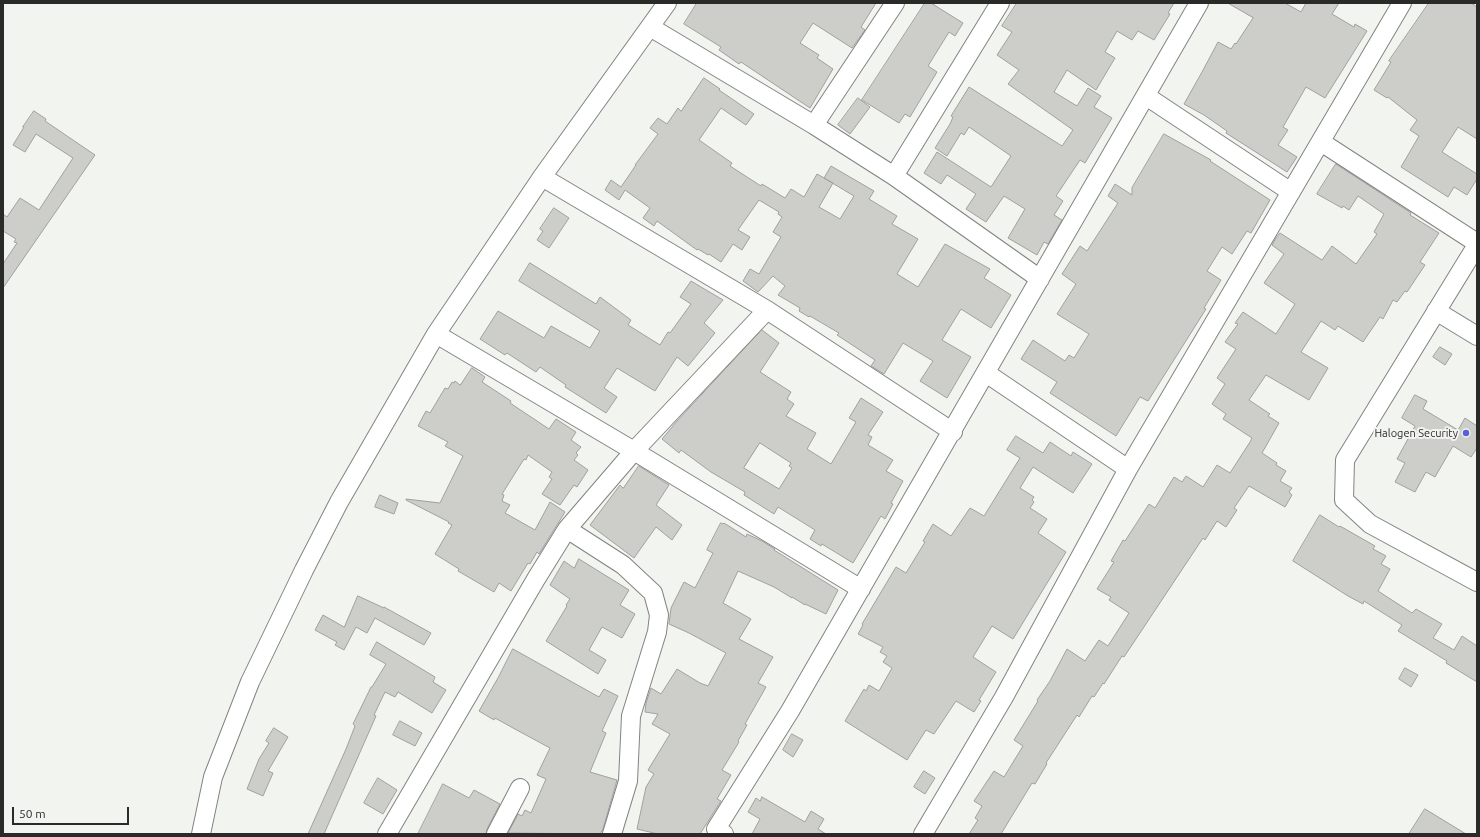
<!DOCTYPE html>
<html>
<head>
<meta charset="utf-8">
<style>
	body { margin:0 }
	#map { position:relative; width:1480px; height:837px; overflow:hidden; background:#f2f4f0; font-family:Ubuntu,sans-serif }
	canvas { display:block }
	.frame { position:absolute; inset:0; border:4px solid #2a2a29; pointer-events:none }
	.scale { position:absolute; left:12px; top:807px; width:117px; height:18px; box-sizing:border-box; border:2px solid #2a2a29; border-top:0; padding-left:5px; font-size:12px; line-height:14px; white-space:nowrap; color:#2a2a29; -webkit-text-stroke:3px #f2f4f0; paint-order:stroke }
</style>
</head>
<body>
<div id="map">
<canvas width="1480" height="837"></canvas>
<div class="frame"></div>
<div class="scale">50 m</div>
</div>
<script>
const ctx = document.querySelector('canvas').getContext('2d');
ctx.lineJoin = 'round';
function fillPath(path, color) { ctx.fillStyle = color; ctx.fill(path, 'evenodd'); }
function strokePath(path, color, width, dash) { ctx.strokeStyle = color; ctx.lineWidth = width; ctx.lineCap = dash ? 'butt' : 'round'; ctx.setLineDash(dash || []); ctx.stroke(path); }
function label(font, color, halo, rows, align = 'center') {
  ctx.font = font + ' Ubuntu,sans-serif'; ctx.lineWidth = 4; ctx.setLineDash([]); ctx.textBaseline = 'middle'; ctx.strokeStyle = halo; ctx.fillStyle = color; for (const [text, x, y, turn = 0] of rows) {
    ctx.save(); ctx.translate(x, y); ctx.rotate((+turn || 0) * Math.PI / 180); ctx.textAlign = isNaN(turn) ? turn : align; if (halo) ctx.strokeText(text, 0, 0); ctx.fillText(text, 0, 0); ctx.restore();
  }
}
const building = new Path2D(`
	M 697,3 L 876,3 L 861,27 L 865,30 L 852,48 L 813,23 L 800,43 L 819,55 L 817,58 L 833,69 L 810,108 L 741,62 L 739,64 L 719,50 L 721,47 L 684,24 Z
	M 925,3 L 931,3 L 963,23 L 955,36 L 949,32 L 928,66 L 937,72 L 910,117 L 905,114 L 899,123 L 862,100 Z
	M 1017,3 L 1174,3 L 1168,13 L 1170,14 L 1154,40 L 1138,31 L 1132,40 L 1117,31 L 1105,52 L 1115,58 L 1096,90 L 1067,70 L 1054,92 L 1077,106 L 1088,88 L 1101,96 L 1094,107 L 1112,118 L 1085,163 L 1080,160 L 1056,196 L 1063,201 L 1054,215 L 1062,220 L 1048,244 L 1044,242 L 1037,255 L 1008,238 L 1025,209 L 1004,196 L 986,222 L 966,209 L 976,194 L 947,175 L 941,184 L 924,173 L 937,152 L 991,187 L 1011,156 L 969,127 L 964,135 L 961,133 L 947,156 L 935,148 L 950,124 L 953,117 L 951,116 L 969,87 L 1062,146 L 1073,130 L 1008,84 L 1019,70 L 997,55 L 1012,32 L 1002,26 Z
	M 1228,3 L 1285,3 L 1301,12 L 1306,3 L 1339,3 L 1332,14 L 1354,27 L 1355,24 L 1367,31 L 1325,98 L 1306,87 L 1283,127 L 1288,130 L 1278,145 L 1297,157 L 1287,172 L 1226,133 L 1227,131 L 1204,115 L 1184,104 L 1202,72 L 1218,42 L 1231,49 L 1235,43 L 1236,44 L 1253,18 Z
	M 1429,3 L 1471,3 L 1477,7 L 1477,139 L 1458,127 L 1442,152 L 1477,174 L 1477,179 L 1467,195 L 1454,187 L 1448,197 L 1401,167 L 1419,136 L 1410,130 L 1417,120 L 1388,97 L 1387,98 L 1374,90 L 1391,62 L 1389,61 Z
	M 704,78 L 720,89 L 719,90 L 754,114 L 746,125 L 721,108 L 699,140 L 732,163 L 730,166 L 761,186 L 762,184 L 785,198 L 791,189 L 804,197 L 817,174 L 833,183 L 819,207 L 840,219 L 854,196 L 824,178 L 831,166 L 874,191 L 869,199 L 897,216 L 892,224 L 918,239 L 897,274 L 918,287 L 945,244 L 990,269 L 984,278 L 1011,295 L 991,328 L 961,309 L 942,340 L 971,357 L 947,398 L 920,381 L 933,361 L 903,343 L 884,374 L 871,366 L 875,360 L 837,335 L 839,333 L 810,316 L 809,317 L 799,311 L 800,308 L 778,295 L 785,286 L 773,276 L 758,292 L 743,281 L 750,269 L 759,274 L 781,237 L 773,232 L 782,217 L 778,214 L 779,212 L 759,200 L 738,230 L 750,237 L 742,250 L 733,244 L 721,262 L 709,254 L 708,255 L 698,249 L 697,250 L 657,221 L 654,226 L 643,218 L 650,208 L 625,190 L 619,200 L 605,190 L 611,180 L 621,187 L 636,165 L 635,165 L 658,134 L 650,128 L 658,118 L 667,124 L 678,108 L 681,111 Z
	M 858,98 L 870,107 L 850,134 L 838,125 Z
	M 34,111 L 46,119 L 45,121 L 95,155 L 3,288 L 3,264 L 17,243 L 14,242 L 16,239 L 3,231 L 3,214 L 7,217 L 20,198 L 39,210 L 73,158 L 36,134 L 25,152 L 13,145 L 24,127 L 23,127 Z
	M 1164,134 L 1211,160 L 1210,161 L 1270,200 L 1251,233 L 1247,231 L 1232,254 L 1222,247 L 1207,271 L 1221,280 L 1204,308 L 1206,309 L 1148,401 L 1140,397 L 1116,436 L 1050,393 L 1057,382 L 1021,359 L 1033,340 L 1065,361 L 1069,355 L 1074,358 L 1089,334 L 1057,314 L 1076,284 L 1062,274 L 1080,246 L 1087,251 L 1118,203 L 1108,196 L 1115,184 L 1132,195 L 1132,188 Z
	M 1336,164 L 1411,213 L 1410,215 L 1439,233 L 1420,262 L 1425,265 L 1407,292 L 1405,291 L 1397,302 L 1393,300 L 1383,319 L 1380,317 L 1363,342 L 1338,326 L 1335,330 L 1321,321 L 1301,352 L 1328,368 L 1309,400 L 1266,375 L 1249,400 L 1270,414 L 1268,416 L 1279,423 L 1262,453 L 1277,463 L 1276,465 L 1286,471 L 1280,481 L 1292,488 L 1289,492 L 1292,495 L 1285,507 L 1249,486 L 1234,508 L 1237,510 L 1226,527 L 1217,521 L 1205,540 L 1203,538 L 1124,657 L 1122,656 L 1104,684 L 1103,683 L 1094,697 L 1092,696 L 1079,717 L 1077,715 L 1046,763 L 1047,764 L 1035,784 L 1032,783 L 1001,834 L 969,834 L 978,820 L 975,818 L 982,806 L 974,801 L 994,771 L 1004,777 L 1023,746 L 1014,740 L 1038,701 L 1037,700 L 1050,681 L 1067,649 L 1085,661 L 1099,640 L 1108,646 L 1129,613 L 1109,600 L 1111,597 L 1097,589 L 1114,562 L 1111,561 L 1123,540 L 1125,541 L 1149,504 L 1155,508 L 1174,477 L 1182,482 L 1186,476 L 1203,487 L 1217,465 L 1230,473 L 1250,442 L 1252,438 L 1223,419 L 1226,414 L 1212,404 L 1225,384 L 1217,378 L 1236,349 L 1225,342 L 1238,324 L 1235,323 L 1243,312 L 1276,334 L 1295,304 L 1264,283 L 1284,254 L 1272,245 L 1276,238 L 1280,233 L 1322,260 L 1332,246 L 1356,264 L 1377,234 L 1374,232 L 1384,214 L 1358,196 L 1349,210 L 1343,206 L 1342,208 L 1317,194 Z
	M 554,208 L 569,218 L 549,248 L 537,240 L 543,231 L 540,229 Z
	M 530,263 L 596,304 L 600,297 L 631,320 L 628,325 L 660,345 L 668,332 L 670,333 L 691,304 L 680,297 L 691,281 L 723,300 L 704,323 L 715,333 L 688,366 L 677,357 L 655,391 L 617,368 L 604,388 L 617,397 L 606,413 L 565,387 L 566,385 L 540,367 L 536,372 L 507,353 L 505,355 L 480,339 L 498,311 L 544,338 L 551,326 L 590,348 L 600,331 L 519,281 Z
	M 762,330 L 779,343 L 760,372 L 791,392 L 787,399 L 794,404 L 786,416 L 816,433 L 807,449 L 831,464 L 856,422 L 849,418 L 861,398 L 883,412 L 868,435 L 872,437 L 868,445 L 893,460 L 886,471 L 903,481 L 891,503 L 893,504 L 885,519 L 881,516 L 853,563 L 822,544 L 821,546 L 810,539 L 815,530 L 778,507 L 774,514 L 744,495 L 745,492 L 711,472 L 681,450 L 679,453 L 662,439 L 678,420 ZM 760,443 L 791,463 L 789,466 L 792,468 L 779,489 L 744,468 Z
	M 1440,347 L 1452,354 L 1445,365 L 1433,357 Z
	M 472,368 L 485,377 L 482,382 L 511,401 L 510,403 L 549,429 L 556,419 L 576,432 L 571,440 L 581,447 L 576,453 L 578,455 L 574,460 L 588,470 L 577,487 L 574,485 L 560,505 L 542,494 L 552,479 L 549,477 L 552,472 L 528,455 L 526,460 L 524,459 L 502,494 L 504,495 L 502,501 L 510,505 L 505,513 L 535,530 L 550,502 L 565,512 L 539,554 L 537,552 L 530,564 L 528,563 L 511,591 L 499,583 L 494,592 L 458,571 L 459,569 L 435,554 L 452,525 L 448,523 L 449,522 L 406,500 L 406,499 L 440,503 L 463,456 L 445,446 L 448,442 L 418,426 L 426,411 L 430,413 L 445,388 L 448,389 L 452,382 L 454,383 L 455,381 L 460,385 Z
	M 1415,395 L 1427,401 L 1423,409 L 1458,430 L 1465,418 L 1477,426 L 1477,448 L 1471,457 L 1453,446 L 1435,477 L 1426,472 L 1415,492 L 1395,482 L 1405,463 L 1397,459 L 1415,426 L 1402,418 Z
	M 1016,436 L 1043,453 L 1050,442 L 1071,456 L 1073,452 L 1092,464 L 1073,493 L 1033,467 L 1020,488 L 1034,497 L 1032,500 L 1034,502 L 1030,508 L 1047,519 L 1038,533 L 1066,552 L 1013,639 L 992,626 L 973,657 L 996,672 L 979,700 L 981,701 L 974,712 L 956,701 L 934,734 L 926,730 L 907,760 L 845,721 L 864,689 L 866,691 L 869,685 L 879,691 L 892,668 L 883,662 L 887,656 L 880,652 L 883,647 L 858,634 L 863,625 L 862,624 L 896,567 L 906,573 L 925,542 L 923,541 L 933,524 L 951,536 L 970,508 L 984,516 L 1020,458 L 1007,450 Z
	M 639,466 L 669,485 L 656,505 L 682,525 L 672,540 L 656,527 L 634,558 L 590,525 L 620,485 L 623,488 Z
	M 380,495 L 398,503 L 394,514 L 375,507 Z
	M 1320,515 L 1339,527 L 1340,526 L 1375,546 L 1373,549 L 1386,556 L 1381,564 L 1390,569 L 1378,591 L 1412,613 L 1416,609 L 1442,624 L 1433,638 L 1454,650 L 1462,636 L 1477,646 L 1477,682 L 1446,663 L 1447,661 L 1398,631 L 1402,625 L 1364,601 L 1363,604 L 1348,596 L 1293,561 Z
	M 721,523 L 723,524 L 724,523 L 746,537 L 747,534 L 762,541 L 775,549 L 774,550 L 838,590 L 826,614 L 805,604 L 805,605 L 792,597 L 792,598 L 774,587 L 738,571 L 723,603 L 751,619 L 739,639 L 773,657 L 758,683 L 766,687 L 745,724 L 747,725 L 738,741 L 739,742 L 722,770 L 731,775 L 717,799 L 721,801 L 700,834 L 658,834 L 637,829 L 646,787 L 654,774 L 648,770 L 670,734 L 652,724 L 658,714 L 645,712 L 646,703 L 651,688 L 661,694 L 677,669 L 700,683 L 708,686 L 726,653 L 689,633 L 669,624 L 671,608 L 684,582 L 695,588 L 713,553 L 707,550 Z
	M 579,559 L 629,590 L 620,605 L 635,614 L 622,638 L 602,627 L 589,650 L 606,660 L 598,674 L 546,641 L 567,606 L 566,605 L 570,599 L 550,585 L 564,561 L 574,568 Z
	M 358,596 L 384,608 L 384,607 L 431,633 L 424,645 L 375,618 L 367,633 L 356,627 L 344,650 L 335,645 L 337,642 L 315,630 L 323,615 L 344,627 Z
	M 377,642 L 435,677 L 433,682 L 446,690 L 432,713 L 398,692 L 395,697 L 385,692 L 374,715 L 376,716 L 324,834 L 308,834 L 346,749 L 355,726 L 353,724 L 371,687 L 372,687 L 386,664 L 370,655 Z
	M 513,649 L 599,697 L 604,689 L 618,696 L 602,731 L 606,733 L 590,772 L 617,780 L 603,829 L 600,834 L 508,833 L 518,814 L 522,816 L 525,810 L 531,813 L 546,779 L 537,775 L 550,748 L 513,728 L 495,718 L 494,720 L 479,711 L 498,678 Z
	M 1405,668 L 1418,675 L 1411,687 L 1399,679 Z
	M 400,721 L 422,733 L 415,746 L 393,735 Z
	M 274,728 L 288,737 L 268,771 L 273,773 L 263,796 L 247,789 L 259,759 L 269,743 L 266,741 Z
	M 792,734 L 803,740 L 793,757 L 783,750 Z
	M 924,771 L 935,778 L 925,794 L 914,787 Z
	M 378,778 L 397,790 L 383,814 L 364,803 Z
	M 443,784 L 469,798 L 474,790 L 500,804 L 487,829 L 486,834 L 418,834 Z
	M 762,797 L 805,822 L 811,811 L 824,819 L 818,829 L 826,834 L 752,834 L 760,819 L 748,812 L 756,798 L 760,801 Z
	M 1425,809 L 1466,834 L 1409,834 Z`);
fillPath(building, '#cdceca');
strokePath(building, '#9fa19d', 1);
const minor = new Path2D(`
	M 650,27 L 814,125 L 894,176 L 1040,279
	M 1146,96 L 1291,192
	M 814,125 L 895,3
	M 1321,142 L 1477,243
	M 894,176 L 1000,3
	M 542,177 L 767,310 L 953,432
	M 1477,245 L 1345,460 L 1344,500 L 1370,524 L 1477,582
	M 1436,311 L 1477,336
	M 436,334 L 634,451 L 861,589
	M 986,373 L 1128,469
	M 567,529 L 623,565 L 653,593 L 659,615 L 657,632 L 631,716 L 628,781 L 612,834
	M 201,834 L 213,777 L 250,682 L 304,570 L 339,502 L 436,334 L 542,177 L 667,3
	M 387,834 L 536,579 L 567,529 L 634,451 L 767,310
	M 496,834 L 520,788
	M 724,834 L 716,829 L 790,711 L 1199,3
	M 923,834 L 1004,697 L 1128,469 L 1402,3`);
strokePath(minor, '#838481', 20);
strokePath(minor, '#fff', 18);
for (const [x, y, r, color] of [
	[1466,433,4,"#5563d9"]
]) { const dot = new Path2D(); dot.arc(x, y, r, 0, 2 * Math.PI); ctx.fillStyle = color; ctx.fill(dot); strokePath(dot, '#f2f4f0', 1.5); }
label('11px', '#2a2a29', '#f2f4f0', [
	["Halogen Security",1458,433]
], 'right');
</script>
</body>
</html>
